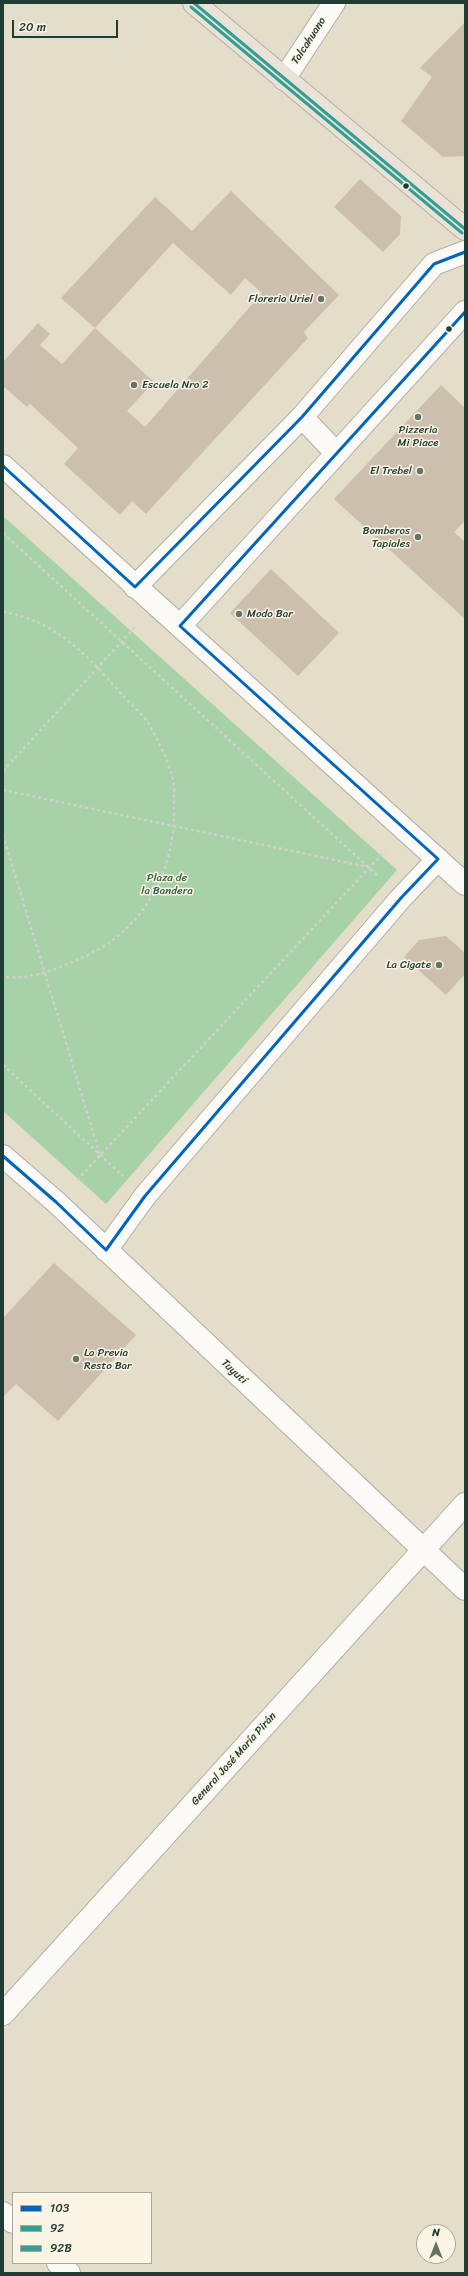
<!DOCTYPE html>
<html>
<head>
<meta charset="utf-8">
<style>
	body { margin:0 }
	#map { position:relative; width:468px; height:2276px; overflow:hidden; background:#e4ddca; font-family:Sriracha,sans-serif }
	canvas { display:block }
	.frame { position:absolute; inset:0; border:4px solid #1f3d34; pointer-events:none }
	.legend { position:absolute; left:12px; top:2192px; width:140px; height:72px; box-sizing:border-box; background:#fcf5e5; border:1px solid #a4ab9e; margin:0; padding:5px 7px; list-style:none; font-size:12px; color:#1f3d34 }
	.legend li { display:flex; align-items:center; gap:8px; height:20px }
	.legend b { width:20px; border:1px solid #a4ab9e }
	.north { position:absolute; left:416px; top:2224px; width:40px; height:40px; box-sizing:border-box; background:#fcf5e5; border:1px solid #a4ab9e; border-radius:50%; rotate:0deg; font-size:11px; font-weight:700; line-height:16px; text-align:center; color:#1f3d34 }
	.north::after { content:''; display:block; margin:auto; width:14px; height:18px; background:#647568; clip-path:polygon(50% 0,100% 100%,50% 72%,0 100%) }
	.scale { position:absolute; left:12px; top:20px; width:106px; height:18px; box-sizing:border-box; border:2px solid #1f3d34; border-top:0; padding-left:5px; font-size:12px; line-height:14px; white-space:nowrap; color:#1f3d34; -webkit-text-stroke:3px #fcf5e5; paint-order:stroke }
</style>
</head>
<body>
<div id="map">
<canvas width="468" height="2276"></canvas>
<div class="frame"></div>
<ul class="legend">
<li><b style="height:5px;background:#0065bd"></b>103</li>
<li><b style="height:5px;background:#339f92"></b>92</li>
<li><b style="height:5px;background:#339f92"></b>92B</li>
</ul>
<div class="north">N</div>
<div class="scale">20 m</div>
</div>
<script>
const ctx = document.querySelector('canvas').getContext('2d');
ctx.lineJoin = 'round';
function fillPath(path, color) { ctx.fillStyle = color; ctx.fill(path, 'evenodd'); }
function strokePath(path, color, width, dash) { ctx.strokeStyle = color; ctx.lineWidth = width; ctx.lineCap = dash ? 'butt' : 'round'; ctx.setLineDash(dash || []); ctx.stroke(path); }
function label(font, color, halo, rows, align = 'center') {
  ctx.font = font + ' Sriracha,sans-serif'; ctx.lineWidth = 3; ctx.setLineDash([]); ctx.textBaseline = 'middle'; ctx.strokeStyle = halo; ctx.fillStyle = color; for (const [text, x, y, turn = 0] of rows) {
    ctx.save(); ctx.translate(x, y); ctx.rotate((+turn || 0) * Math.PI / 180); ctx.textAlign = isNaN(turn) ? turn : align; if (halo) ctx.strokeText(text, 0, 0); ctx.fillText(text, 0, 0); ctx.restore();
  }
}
fillPath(new Path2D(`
	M 3,516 L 397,870 L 106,1204 L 3,1111 Z`), '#a7d1a7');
fillPath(new Path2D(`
	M 465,22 L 465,156 L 443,157 L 401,121 L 432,77 L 420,68 Z
	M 360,179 L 401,216 L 400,234 L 383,252 L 334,207 Z
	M 231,191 L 339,295 L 304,332 L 308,338 L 146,514 L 132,501 L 120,515 L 64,464 L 78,448 L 30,404 L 27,407 L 3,386 L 3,362 L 38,323 L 50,334 L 40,345 L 62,364 L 95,328 L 154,382 L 127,411 L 145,427 L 262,293 L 245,278 L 231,295 L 173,243 L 95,328 L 61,298 L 155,197 L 192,231 Z
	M 441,385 L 465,408 L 465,521 L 454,532 L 465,542 L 465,619 L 334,499 Z
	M 271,569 L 339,633 L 298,676 L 230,613 Z
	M 446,936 L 465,953 L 465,974 L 446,995 L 404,957 L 419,940 Z
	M 54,1263 L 136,1335 L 58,1421 L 16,1384 L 3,1397 L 3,1318 Z`), '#cdbfad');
const minor = new Path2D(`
	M 284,79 L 334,3
	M 302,417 L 336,453
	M 3,466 L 465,884
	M 135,587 L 302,417 L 434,264 L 465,252
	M 180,626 L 465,312
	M 3,1156 L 56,1202 L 465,1589
	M 106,1250 L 145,1196 L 401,898 L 438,859
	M 3,2014 L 465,1504
	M 3,2213 L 13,2222
	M 58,2263 L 69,2273`);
const major = new Path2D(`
	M 194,3 L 465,229`);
strokePath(minor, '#b0aea2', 24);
strokePath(major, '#b0aea2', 24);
strokePath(new Path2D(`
	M 3,533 L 379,877
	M 3,612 C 56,620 90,658 124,697 C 132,706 144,715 150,726 C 158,740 167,759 172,775 C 175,784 174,796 174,806 C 176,871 143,932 81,958 C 57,969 31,980 3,977
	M 3,771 L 135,627
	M 3,790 L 368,867
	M 3,835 L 100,1155
	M 3,1065 L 123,1176
	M 77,1180 L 385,851`), '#d1d1cd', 2.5, [3, 3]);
strokePath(minor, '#fbfaf7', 22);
strokePath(major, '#ebe2d7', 22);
strokePath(new Path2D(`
	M 3,466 L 135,587 L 302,417 L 434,264 L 465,252
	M 3,1156 L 56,1202 L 106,1250 L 145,1196 L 401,898 L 438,859 L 180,626 L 465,312`), '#0065bd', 3);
strokePath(new Path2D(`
	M 194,3 L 465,229`), '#339f92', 3);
strokePath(new Path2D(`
	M 191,7 L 462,233`), '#339f92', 3);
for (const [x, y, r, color] of [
	[406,186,3.5,"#1f3d34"],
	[321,299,4,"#647568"],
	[449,329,3.5,"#1f3d34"],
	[134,385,4,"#647568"],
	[418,417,4,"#647568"],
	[420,471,4,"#647568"],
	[418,537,4,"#647568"],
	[239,614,4,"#647568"],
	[439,965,4,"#647568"],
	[76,1359,4,"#647568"]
]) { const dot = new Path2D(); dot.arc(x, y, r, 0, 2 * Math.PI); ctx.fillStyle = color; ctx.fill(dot); strokePath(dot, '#fcf5e5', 1.5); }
label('11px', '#1f3d34', '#fcf5e5', [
	["Talcahuano",309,41,-57],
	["Tuyutí",234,1372,43],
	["General José María Pirán",234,1759,-48]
]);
label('11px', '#1f3d34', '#fcf5e5', [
	["Floreria Uriel",313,299],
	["Escuela Nro 2",142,385,"left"],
	["Pizzeria",418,430,"center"],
	["Mi Piace",418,443,"center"],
	["El Trebel",412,471],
	["Bomberos",410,531],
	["Tapiales",410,544],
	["Modo Bar",247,614,"left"],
	["La Cigate",431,965],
	["La Previa",84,1353,"left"],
	["Resto Bar",84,1366,"left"]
], 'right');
label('11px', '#34604a', '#fcf5e5', [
	["Plaza de",167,878],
	["la Bandera",167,891]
]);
</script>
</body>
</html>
